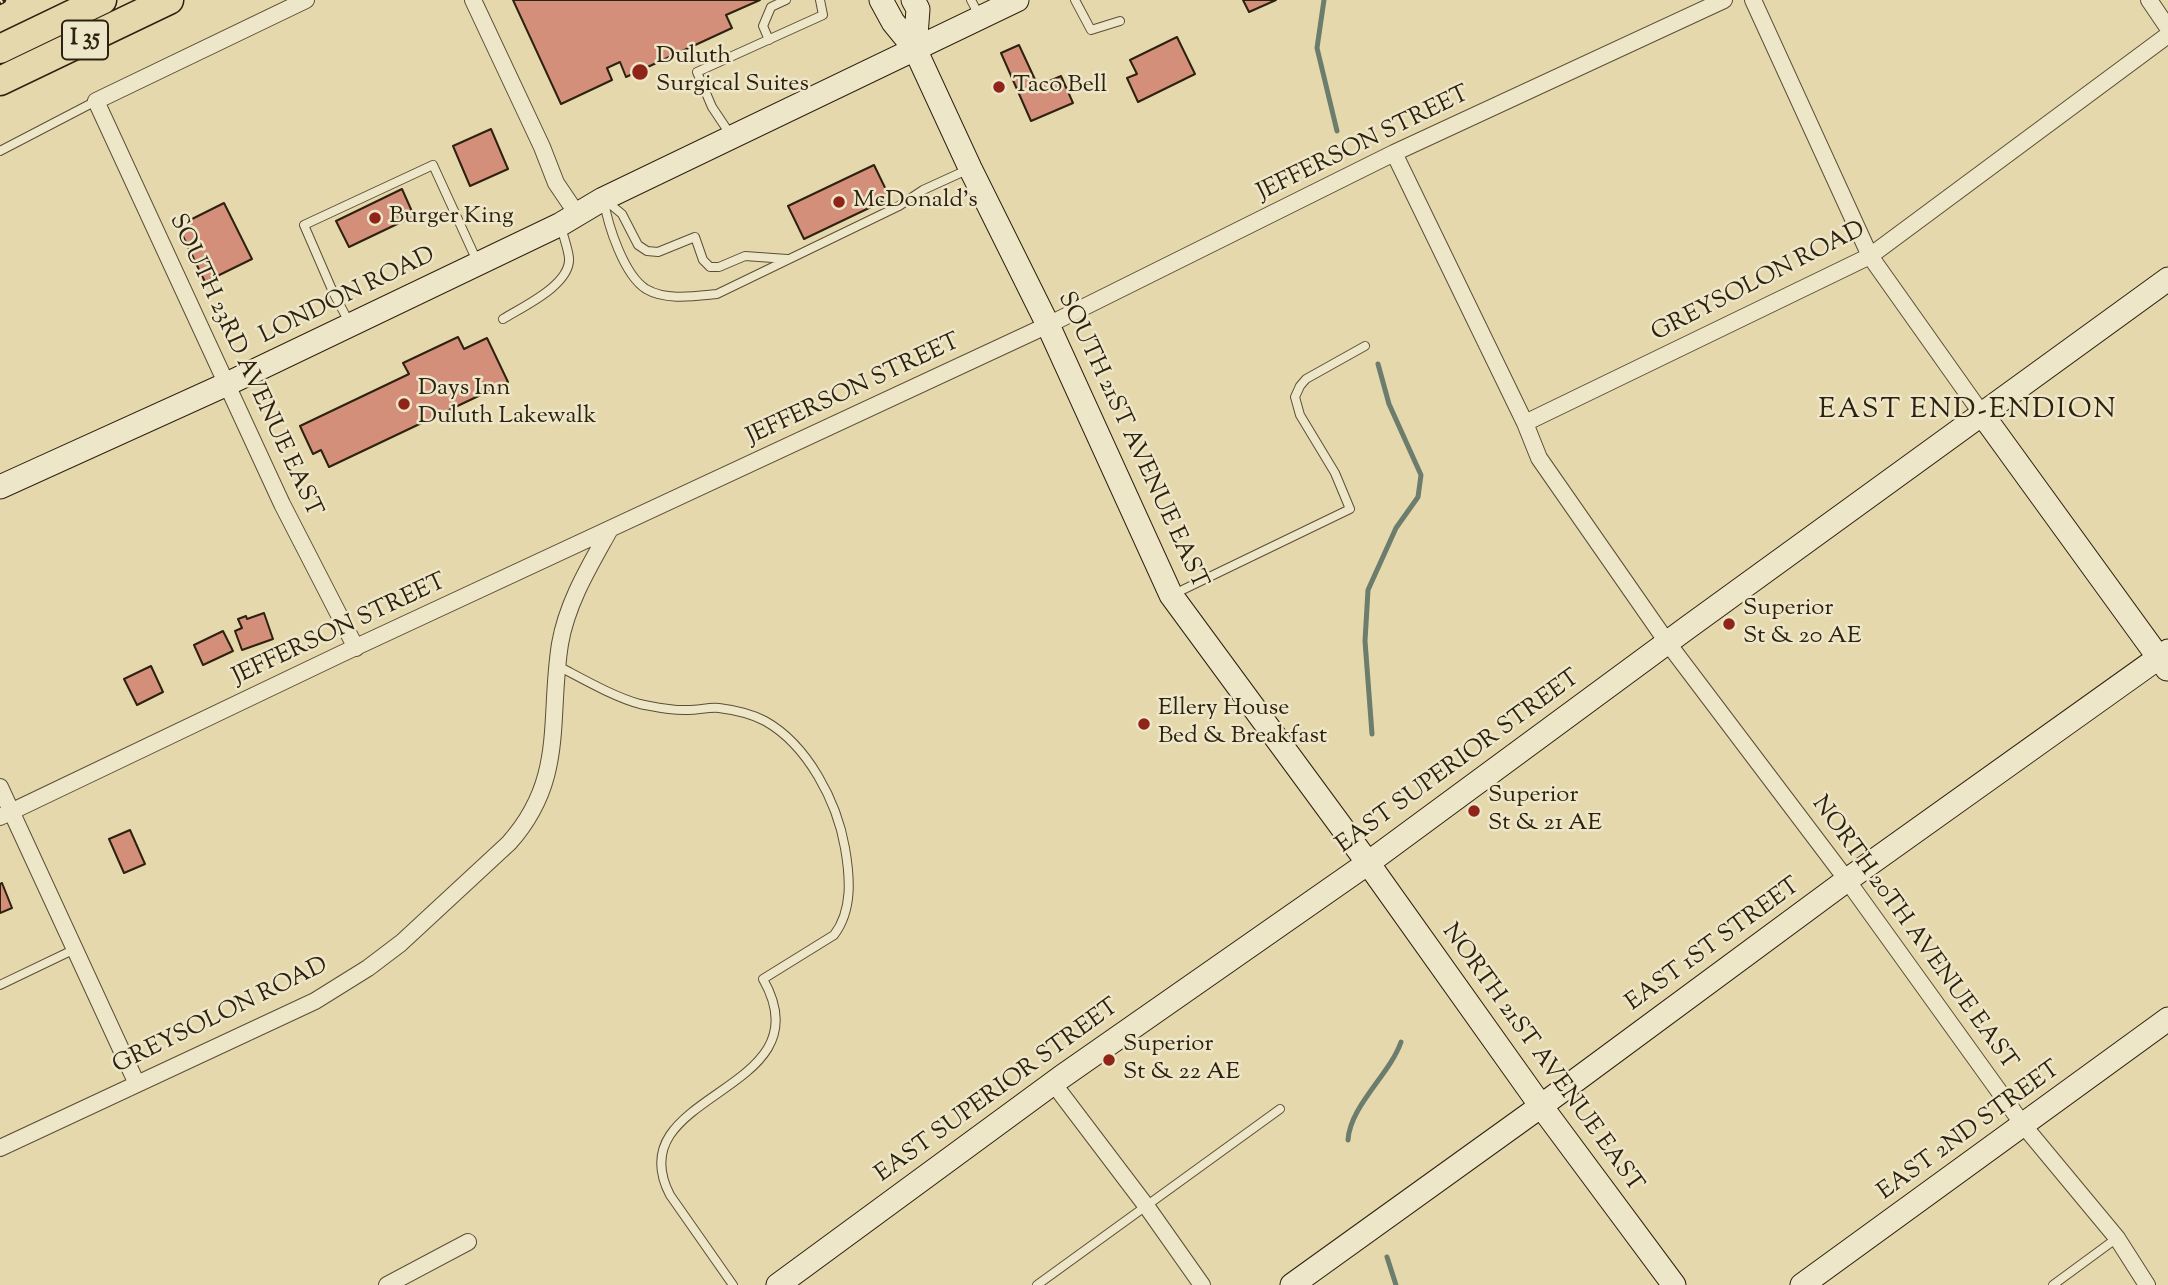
<!DOCTYPE html>
<html>
<head>
<meta charset="utf-8">
<style>
	body { margin:0 }
	canvas { display:block; background:#e5d8ac }
</style>
</head>
<body>
<canvas width="2168" height="1285"></canvas>
<script>
const ctx = document.querySelector('canvas').getContext('2d');
ctx.lineJoin = 'round';
function strokePath(path, color, width, dash) { ctx.strokeStyle = color; ctx.lineWidth = width; ctx.lineCap = dash ? 'butt' : 'round'; ctx.setLineDash(dash || []); ctx.stroke(path); }
function fillPath(path, color) { ctx.fillStyle = color; ctx.fill(path, 'evenodd'); }
function label(font, color, halo, rows, align = 'center') {
  ctx.font = font + ' "Sorts Mill Goudy",serif'; ctx.lineWidth = 5; ctx.setLineDash([]); ctx.textBaseline = 'middle'; ctx.strokeStyle = halo; ctx.fillStyle = color; for (const [text, x, y, turn = 0] of rows) {
    ctx.save(); ctx.translate(x, y); ctx.rotate((+turn || 0) * Math.PI / 180); ctx.textAlign = isNaN(turn) ? turn : align; if (halo) ctx.strokeText(text, 0, 0); ctx.fillText(text, 0, 0); ctx.restore();
  }
}
strokePath(new Path2D(`
	M 1324,0 L 1317,48 L 1337,131
	M 1372,734 L 1365,641 L 1368,590 L 1396,528 L 1418,497 L 1421,475 L 1389,404 L 1378,364
	M 1348,1140 C 1350,1106 1390,1074 1401,1042
	M 1387,1257 L 1396,1285`), '#6c7d6d', 5);
const building = new Path2D(`
	M 513,0 L 760,0 L 726,15 L 732,28 L 626,77 L 620,62 L 607,68 L 612,80 L 561,104 Z
	M 1243,0 L 1276,0 L 1249,12 Z
	M 1177,37 L 1195,74 L 1138,102 L 1127,78 L 1137,74 L 1130,60 Z
	M 1019,45 L 1038,86 L 1061,76 L 1073,103 L 1031,121 L 1001,53 Z
	M 491,129 L 508,169 L 470,186 L 453,146 Z
	M 874,165 L 890,198 L 804,239 L 788,206 Z
	M 402,189 L 414,216 L 349,247 L 336,221 Z
	M 224,203 L 252,259 L 205,282 L 178,226 Z
	M 458,337 L 464,349 L 487,338 L 508,382 L 329,467 L 321,450 L 313,454 L 300,426 L 409,374 L 403,363 Z
	M 264,613 L 273,639 L 242,650 L 235,631 L 242,628 L 238,619 L 246,616 L 247,619 Z
	M 223,631 L 233,651 L 203,665 L 194,645 Z
	M 151,666 L 163,692 L 137,705 L 124,679 Z
	M 130,830 L 145,864 L 124,873 L 109,839 Z
	M 2,883 L 12,908 L 0,913 L 0,884 Z`);
fillPath(building, '#d38f7a');
strokePath(building, '#2d210f', 2);
const lane = new Path2D(`
	M 971,0 L 979,15
	M 1075,0 L 1091,30 L 1120,21
	M 769,40 L 763,26 L 771,7 L 786,0
	M 730,134 L 712,107 L 697,72 L 823,15 L 820,0
	M 0,151 L 96,101
	M 605,200 L 622,214 L 638,245 L 647,251 L 658,252 L 695,237 L 703,260 L 710,267 L 719,267 L 745,256 L 787,259
	M 604,201 C 608,226 624,275 646,289 C 666,301 696,296 717,294 L 899,206 L 923,190 L 969,169
	M 503,319 C 522,307 571,285 569,258 C 568,248 563,236 561,226
	M 349,322 L 333,292 L 304,225 L 433,165 L 477,261
	M 1174,594 L 1350,509 L 1335,473 L 1300,415 L 1295,397 L 1300,386 L 1306,379 L 1365,346
	M 558,666 C 583,679 614,697 640,704 C 656,707 672,711 688,710 C 699,710 709,707 719,708 C 735,710 752,714 765,721 C 808,745 837,802 845,848 C 850,877 853,910 834,935 L 763,979 C 829,1094 616,1091 670,1195 L 733,1285
	M 0,985 L 75,949
	M 1037,1285 L 1280,1109
	M 2053,1285 L 2117,1238`);
const street = new Path2D(`
	M 306,0 L 96,101 L 282,504 L 356,648
	M 473,0 L 542,147 L 556,183 L 577,214
	M 1753,0 L 1870,256 L 1982,414
	M 2149,0 L 2168,28
	M 1394,153 L 1525,423 L 1539,458 L 1667,642 L 1847,880 L 2024,1126 L 2117,1238 L 2147,1285
	M 1525,423 L 1870,256 L 2168,35
	M 0,787 L 137,1084
	M 0,817 L 341,654 L 1048,325 L 1394,153 L 1724,0
	M 1053,1083 L 1147,1207 L 1202,1285
	M 0,1148 L 315,1001 L 368,968 L 401,943 L 509,843 C 566,779 548,720 560,644 C 567,603 589,567 609,531
	M 387,1285 L 468,1242`);
const secondary = new Path2D(`
	M 881,0 L 893,22 L 915,49 L 970,168 L 1048,325 L 1171,595 L 1368,863 L 1541,1106 L 1674,1285
	M 913,0 L 918,9 L 915,49
	M 1982,414 L 2167,669
	M 0,487 L 227,384 L 561,224 L 603,199 L 1017,0
	M 778,1285 L 1060,1078 L 1368,863 L 1687,628 L 2168,279
	M 1292,1285 L 1541,1106 L 1847,880 L 2168,651
	M 1802,1285 L 2168,1019`);
const highway = new Path2D(`
	M 0,49 L 102,0
	M 0,81 L 169,0`);
strokePath(lane, '#5b4f36', 10);
strokePath(street, '#5b4f36', 18);
strokePath(secondary, '#2d210f', 25);
strokePath(highway, '#2d210f', 31);
strokePath(lane, '#eee6c9', 8);
strokePath(street, '#eee6c9', 16);
strokePath(secondary, '#eee6c9', 23);
strokePath(highway, '#e5d8ac', 28);
const rail = new Path2D(`
	M 0,1 L 2,0`);
strokePath(rail, '#2d210f', 8);
strokePath(rail, '#eee6c9', 5, [16]);
for (const [x, y, r, color] of [
	[640,72,9,"#8f2418"],
	[999,87,7,"#8f2418"],
	[839,202,7,"#8f2418"],
	[375,218,7,"#8f2418"],
	[404,404,7,"#8f2418"],
	[1729,624,7,"#8f2418"],
	[1144,724,7,"#8f2418"],
	[1474,811,7,"#8f2418"],
	[1109,1060,7,"#8f2418"]
]) { const dot = new Path2D(); dot.arc(x, y, r, 0, 2 * Math.PI); ctx.fillStyle = color; ctx.fill(dot); strokePath(dot, '#eee6c9', 2.5); }
for (const [x, y, w] of [
	[85,40,46]
]) { const box = new Path2D(); box.roundRect(x - w / 2, y - 19.5, w, 39, 5); ctx.fillStyle = '#eee6c9'; ctx.fill(box); strokePath(box, '#2d210f', 2); }
label('bold 23px', '#2d210f', null, [
	["I 35",85,40]
]);
label('24px', '#2d210f', '#eee6c9', [
	["Duluth",656,58],
	["Surgical Suites",656,86],
	["Taco Bell",1013,87],
	["McDonald's",853,202],
	["Burger King",389,218],
	["Days Inn",418,390],
	["Duluth Lakewalk",418,418],
	["Superior",1743,610],
	["St & 20 AE",1743,638],
	["Ellery House",1158,710],
	["Bed & Breakfast",1158,738],
	["Superior",1488,797],
	["St & 21 AE",1488,825],
	["Superior",1123,1046],
	["St & 22 AE",1123,1074]
], 'left');
label('24px', '#2d210f', '#eee6c9', [
	["JEFFERSON STREET",1364,145,-26],
	["GREYSOLON ROAD",1759,283,-27],
	["LONDON ROAD",348,297,-26],
	["SOUTH 23RD AVENUE EAST",244,366,65],
	["JEFFERSON STREET",854,391,-25],
	["SOUTH 21ST AVENUE EAST",1131,441,65],
	["JEFFERSON STREET",340,631,-25],
	["EAST SUPERIOR STREET",1459,763,-36],
	["NORTH 20TH AVENUE EAST",1913,934,54],
	["EAST 1ST STREET",1714,946,-36],
	["GREYSOLON ROAD",221,1017,-26],
	["NORTH 21ST AVENUE EAST",1541,1059,54],
	["EAST SUPERIOR STREET",998,1092,-36],
	["EAST 2ND STREET",1970,1132,-36]
]);
ctx.letterSpacing = '2px';
label('28px', '#2d210f', '#eee6c9', [
	["EAST END-ENDION",1968,412]
]);
ctx.letterSpacing = '0px';
</script>
</body>
</html>
